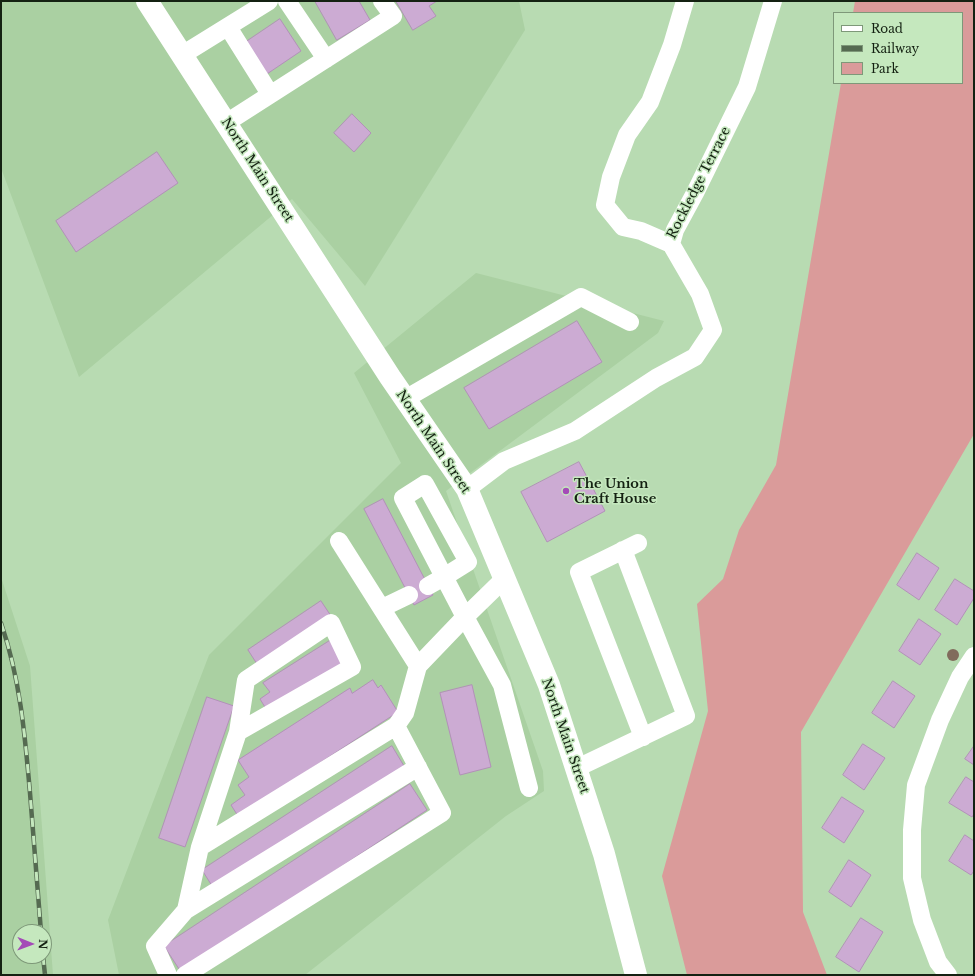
<!DOCTYPE html>
<html>
<head>
<meta charset="utf-8">
<style>
	body { margin:0 }
	#map { position:relative; width:975px; height:976px; overflow:hidden; background:#b8dbb2; font-family:"Libre Baskerville",serif }
	canvas { display:block }
	.frame { position:absolute; inset:0; border:2px solid #142112; pointer-events:none }
	.legend { position:absolute; left:833px; top:12px; width:130px; height:72px; box-sizing:border-box; background:#c5e8be; border:1px solid #7e9879; margin:0; padding:5px 7px; list-style:none; font-size:12px; color:#142112 }
	.legend li { display:flex; align-items:center; gap:8px; height:20px }
	.legend b { width:20px; border:1px solid #7e9879 }
	.north { position:absolute; left:12px; top:924px; width:40px; height:40px; box-sizing:border-box; background:#c5e8be; border:1px solid #7e9879; border-radius:50%; rotate:91deg; font-size:11px; font-weight:700; line-height:16px; text-align:center; color:#142112 }
	.north::after { content:''; display:block; margin:auto; width:14px; height:18px; background:#a44bb7; clip-path:polygon(50% 0,100% 100%,50% 72%,0 100%) }
</style>
</head>
<body>
<div id="map">
<canvas width="975" height="976"></canvas>
<div class="frame"></div>
<ul class="legend">
<li><b style="height:5px;background:#fff"></b>Road</li>
<li><b style="height:5px;background:#556a51"></b>Railway</li>
<li><b style="height:11px;background:#da9b9a"></b>Park</li>
</ul>
<div class="north">N</div>
</div>
<script>
const ctx = document.querySelector('canvas').getContext('2d');
ctx.lineJoin = 'round';
function fillPath(path, color) { ctx.fillStyle = color; ctx.fill(path, 'evenodd'); }
function strokePath(path, color, width, dash) { ctx.strokeStyle = color; ctx.lineWidth = width; ctx.lineCap = dash ? 'butt' : 'round'; ctx.setLineDash(dash || []); ctx.stroke(path); }
function label(font, color, halo, rows, align = 'center') {
  ctx.font = font + ' "Libre Baskerville",serif'; ctx.lineWidth = 3; ctx.setLineDash([]); ctx.textBaseline = 'middle'; ctx.strokeStyle = halo; ctx.fillStyle = color; for (const [text, x, y, turn = 0] of rows) {
    ctx.save(); ctx.translate(x, y); ctx.rotate((+turn || 0) * Math.PI / 180); ctx.textAlign = isNaN(turn) ? turn : align; if (halo) ctx.strokeText(text, 0, 0); ctx.fillText(text, 0, 0); ctx.restore();
  }
}
fillPath(new Path2D(`
	M 1,1 L 519,1 L 525,30 L 365,286 L 292,199 L 79,377 L 1,168 Z
	M 476,273 L 664,321 L 658,333 L 446,491 L 543,771 L 544,791 L 506,816 L 305,975 L 119,975 L 108,920 L 209,655 L 401,463 L 354,373 Z
	M 1,577 L 30,666 L 53,975 L 1,975 ZM 20,932 L 44,932 L 44,956 L 20,956 Z`), '#aad0a2');
fillPath(new Path2D(`
	M 855,1 L 974,1 L 974,434 L 801,732 L 803,912 L 827,975 L 687,975 L 662,876 L 708,711 L 697,604 L 723,579 L 739,530 L 776,465 L 841,83 L 962,83 L 962,13 L 853,13 Z`), '#da9b9a');
const building = new Path2D(`
	M 315,1 L 359,1 L 370,20 L 337,40 Z
	M 396,1 L 437,1 L 429,6 L 436,16 L 413,30 Z
	M 280,19 L 301,51 L 261,78 L 240,46 Z
	M 352,114 L 371,133 L 354,152 L 334,133 Z
	M 157,152 L 178,183 L 76,252 L 56,221 Z
	M 577,321 L 602,362 L 489,429 L 464,388 Z
	M 579,462 L 605,511 L 547,542 L 521,492 Z
	M 383,499 L 433,595 L 414,605 L 364,509 Z
	M 917,553 L 939,568 L 919,600 L 897,585 Z
	M 955,579 L 974,591 L 974,598 L 957,625 L 935,610 Z
	M 321,601 L 331,616 L 257,664 L 248,650 Z
	M 919,619 L 941,634 L 920,665 L 899,651 Z
	M 331,640 L 345,663 L 268,712 L 260,699 L 270,692 L 263,683 Z
	M 373,680 L 378,688 L 381,685 L 398,712 L 238,816 L 231,805 L 245,795 L 238,785 L 249,777 L 238,760 L 350,688 L 352,693 Z
	M 893,681 L 915,696 L 894,728 L 872,713 Z
	M 472,685 L 491,767 L 460,775 L 440,693 Z
	M 207,697 L 234,706 L 185,847 L 159,838 Z
	M 863,744 L 885,758 L 864,790 L 843,775 Z
	M 392,746 L 404,766 L 214,889 L 202,870 Z
	M 974,746 L 974,765 L 965,759 Z
	M 966,777 L 974,782 L 974,814 L 972,817 L 949,803 Z
	M 410,784 L 427,810 L 181,972 L 164,946 Z
	M 842,797 L 864,811 L 844,843 L 822,828 Z
	M 965,835 L 974,841 L 974,871 L 971,875 L 949,861 Z
	M 849,860 L 871,875 L 851,907 L 829,892 Z
	M 861,918 L 883,932 L 859,972 L 836,957 Z`);
fillPath(building, '#ccabd3');
strokePath(building, '#b291b8', 1);
strokePath(new Path2D(`
	M 287,1 L 326,59
	M 228,27 L 270,94
	M 182,55 L 269,1
	M 226,123 L 393,16 L 382,1
	M 671,244 L 641,231 L 623,227 L 605,205 L 611,177 L 627,135 L 650,102 L 672,45 L 685,1
	M 671,244 L 675,230 L 695,193 L 747,87 L 773,1
	M 405,399 L 581,297 L 630,322
	M 467,489 L 504,461 L 575,431 L 656,378 L 695,357 L 713,330 L 700,294 L 671,244
	M 339,541 L 418,666 L 465,617 L 504,579
	M 638,543 L 579,572 L 643,737
	M 428,586 L 444,577 L 468,562 L 425,484 L 403,498 L 465,617 L 502,685 L 529,788
	M 382,608 L 409,595
	M 238,732 L 246,680 L 331,623 L 352,667 L 238,732 L 200,847 L 186,910 L 418,767
	M 577,768 L 686,716 L 623,550
	M 200,847 L 396,726 L 405,713 L 418,666
	M 168,975 L 155,946 L 186,910
	M 185,975 L 442,813 L 396,726
	M 948,975 L 938,962 L 922,920 L 912,878 L 912,830 L 916,785 L 940,720 L 960,677 L 974,656`), '#fff', 18);
strokePath(new Path2D(`
	M 147,1 L 390,377 L 467,489 L 549,685 L 604,854 L 636,975`), '#fff', 22);
const rail = new Path2D(`
	M 1,623 C 20,678 25,735 30,793 C 34,839 37,886 41,932
	M 43,956 L 45,975`);
strokePath(rail, '#556a51', 4.5);
strokePath(rail, '#c5e8be', 3, [9]);
ctx.fillStyle = '#816b5c';
for (const [x, y] of [
	[953,655]
]) { ctx.beginPath(); ctx.arc(x, y, 6, 0, 2 * Math.PI); ctx.fill(); }
for (const [x, y, r, color] of [
	[566,491,4,"#a44bb7"]
]) { const dot = new Path2D(); dot.arc(x, y, r, 0, 2 * Math.PI); ctx.fillStyle = color; ctx.fill(dot); strokePath(dot, '#c5e8be', 1.5); }
label('13px', '#142112', '#c5e8be', [
	["North Main Street",257,170,57],
	["Rockledge Terrace",699,183,-63],
	["North Main Street",433,442,56],
	["North Main Street",565,736,71]
]);
label('bold 13px', '#142112', '#c5e8be', [
	["The Union",574,484],
	["Craft House",574,499]
], 'left');
</script>
</body>
</html>
